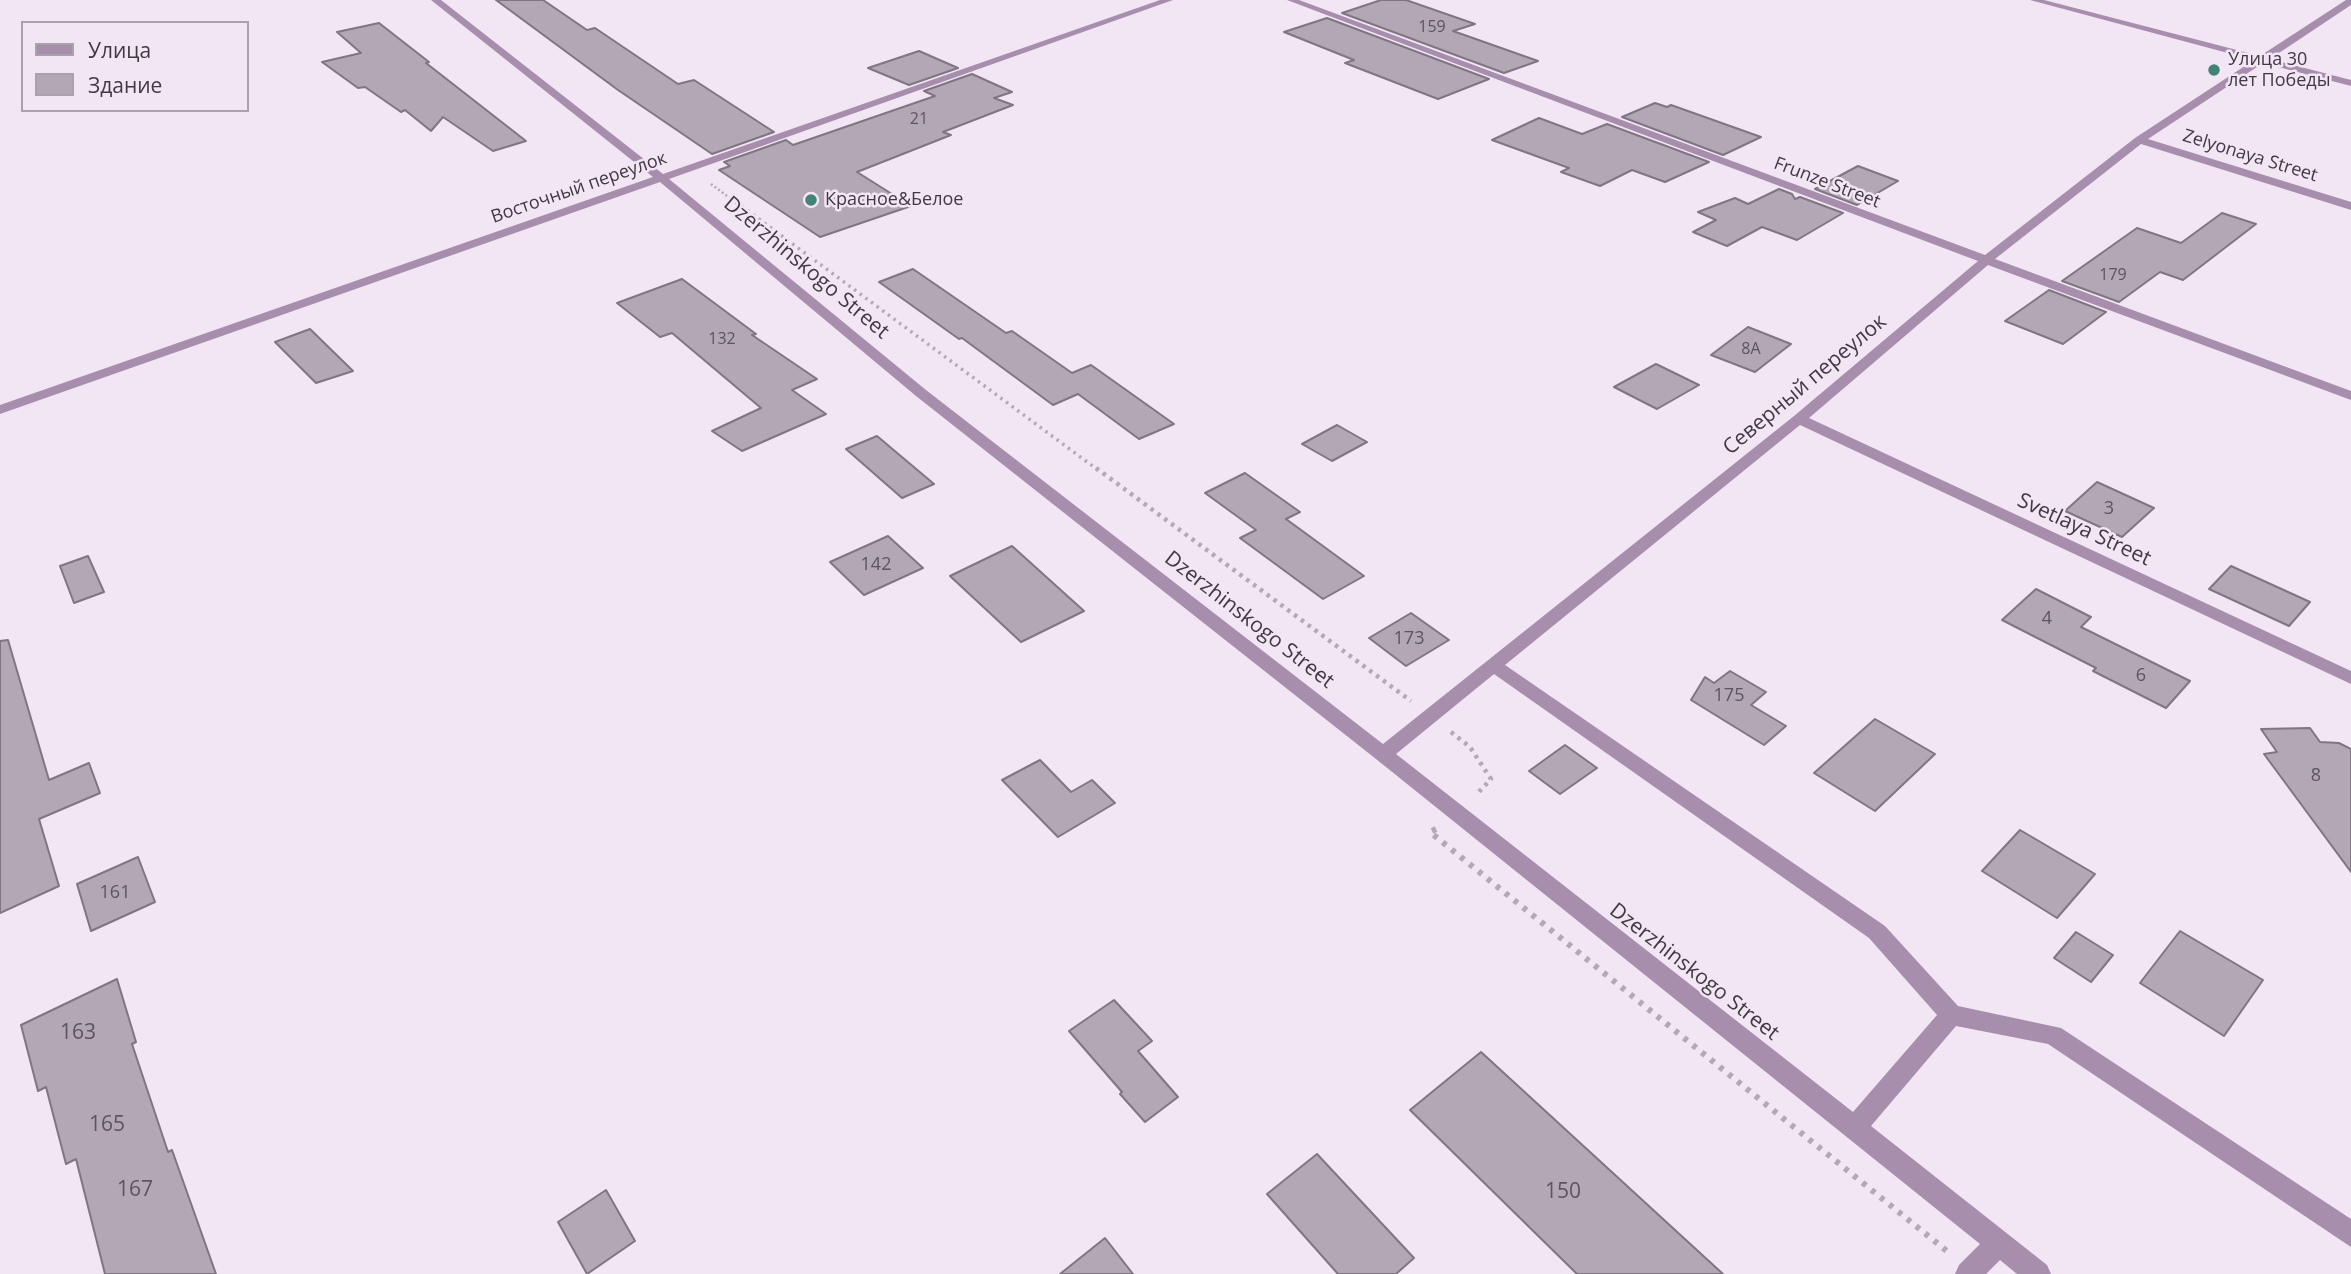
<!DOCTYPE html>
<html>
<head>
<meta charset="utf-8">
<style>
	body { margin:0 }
	#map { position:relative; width:2351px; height:1274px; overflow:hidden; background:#f2e6f4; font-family:"Open Sans",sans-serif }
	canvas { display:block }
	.legend { position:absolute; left:21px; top:21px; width:228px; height:91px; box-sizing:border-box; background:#f2e6f4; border:2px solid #aaa1ac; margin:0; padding:9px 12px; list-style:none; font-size:21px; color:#3f3a40 }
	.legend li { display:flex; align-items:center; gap:14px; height:35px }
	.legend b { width:35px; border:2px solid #aaa1ac }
</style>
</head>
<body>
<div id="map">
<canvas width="2351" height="1274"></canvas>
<ul class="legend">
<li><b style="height:9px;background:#a88ead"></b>Улица</li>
<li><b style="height:19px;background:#b2a7b4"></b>Здание</li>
</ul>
</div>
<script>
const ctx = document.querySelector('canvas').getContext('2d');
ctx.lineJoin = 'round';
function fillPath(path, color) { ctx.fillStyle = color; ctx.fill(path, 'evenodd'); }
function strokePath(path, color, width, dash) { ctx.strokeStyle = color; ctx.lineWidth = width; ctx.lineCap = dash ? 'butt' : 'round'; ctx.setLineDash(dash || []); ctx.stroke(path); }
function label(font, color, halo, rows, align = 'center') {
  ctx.font = font + ' "Open Sans",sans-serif'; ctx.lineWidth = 5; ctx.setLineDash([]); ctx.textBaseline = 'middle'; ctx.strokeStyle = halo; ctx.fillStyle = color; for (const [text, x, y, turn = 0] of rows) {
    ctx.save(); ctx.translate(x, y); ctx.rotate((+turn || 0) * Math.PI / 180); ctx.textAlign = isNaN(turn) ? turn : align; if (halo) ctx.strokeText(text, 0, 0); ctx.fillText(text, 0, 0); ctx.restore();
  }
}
const building = new Path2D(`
	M 496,0 L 543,0 L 587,30 L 595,28 L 678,84 L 694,80 L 774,132 L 712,154 L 618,90 Z
	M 1381,0 L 1406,0 L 1475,24 L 1453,31 L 1538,61 L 1504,73 L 1342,13 Z
	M 1327,18 L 1489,79 L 1438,99 L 1345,63 L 1354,60 L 1284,32 Z
	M 379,23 L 429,62 L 426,63 L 526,141 L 493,151 L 443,117 L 431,131 L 405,110 L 401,112 L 365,87 L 358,88 L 322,62 L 361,53 L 337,32 Z
	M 919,51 L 958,68 L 909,85 L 868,68 Z
	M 972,74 L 1012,92 L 994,98 L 1013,105 L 943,132 L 951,135 L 857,172 L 911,206 L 820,237 L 719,170 L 730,166 L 724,162 L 786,140 L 793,145 L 935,96 L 924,91 Z
	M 1655,103 L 1667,107 L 1671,105 L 1761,137 L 1723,155 L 1622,117 Z
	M 1539,118 L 1582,134 L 1607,124 L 1709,162 L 1665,182 L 1632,170 L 1600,186 L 1561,172 L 1569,168 L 1492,140 Z
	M 1858,166 L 1898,181 L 1857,205 L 1815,189 Z
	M 1779,189 L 1792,194 L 1795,199 L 1800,197 L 1843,213 L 1797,240 L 1762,227 L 1727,246 L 1693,232 L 1716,220 L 1698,212 L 1735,198 L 1748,204 Z
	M 2222,213 L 2256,224 L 2183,280 L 2160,272 L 2119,302 L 2062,281 L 2137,228 L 2181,243 Z
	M 913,269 L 1006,333 L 1012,331 L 1072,373 L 1091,365 L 1174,424 L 1139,439 L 1078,394 L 1053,405 L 962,338 L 959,339 L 879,282 Z
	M 682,279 L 756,334 L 752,335 L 817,379 L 792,390 L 826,414 L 742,451 L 712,431 L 761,408 L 672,333 L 660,337 L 617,303 Z
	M 2049,290 L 2106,312 L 2063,344 L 2005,321 Z
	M 1748,327 L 1791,344 L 1755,372 L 1711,355 Z
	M 310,329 L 353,371 L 316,383 L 275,342 Z
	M 1656,364 L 1699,385 L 1657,409 L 1614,387 Z
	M 1337,425 L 1367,442 L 1332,461 L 1302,444 Z
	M 877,436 L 934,484 L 902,498 L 846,449 Z
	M 1245,473 L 1300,512 L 1286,519 L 1364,576 L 1323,599 L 1240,538 L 1256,530 L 1205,493 Z
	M 2097,482 L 2154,508 L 2122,537 L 2065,511 Z
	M 888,536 L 923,568 L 864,595 L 830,562 Z
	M 1012,546 L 1084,611 L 1021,642 L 950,576 Z
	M 88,556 L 104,592 L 74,603 L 60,566 Z
	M 2231,566 L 2310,602 L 2289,626 L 2209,589 Z
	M 2036,589 L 2091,617 L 2081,627 L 2190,681 L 2166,708 L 2093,671 L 2096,668 L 2002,620 Z
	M 1411,613 L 1449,640 L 1406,666 L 1369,638 Z
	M 8,640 L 49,780 L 89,763 L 100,793 L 39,819 L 59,886 L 0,913 L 0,641 Z
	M 1730,671 L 1766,692 L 1751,705 L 1786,726 L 1764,745 L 1691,700 L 1705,677 L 1714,683 Z
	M 1875,719 L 1935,754 L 1875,811 L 1814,773 Z
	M 2310,728 L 2320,742 L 2339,743 L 2351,749 L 2351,872 L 2264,754 L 2277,752 L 2261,729 Z
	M 1565,745 L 1597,768 L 1560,794 L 1529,771 Z
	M 1040,760 L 1071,792 L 1092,780 L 1115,803 L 1058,837 L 1002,780 Z
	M 2020,830 L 2095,874 L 2057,918 L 1982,871 Z
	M 138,857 L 155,902 L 91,931 L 77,884 Z
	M 2180,931 L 2263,980 L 2224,1036 L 2140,983 Z
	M 2076,932 L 2113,955 L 2091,982 L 2054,958 Z
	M 117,979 L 136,1042 L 132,1044 L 168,1152 L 172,1150 L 216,1274 L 105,1274 L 76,1159 L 66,1164 L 46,1087 L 38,1091 L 21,1025 Z
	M 1114,1000 L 1152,1041 L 1138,1051 L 1178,1097 L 1145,1122 L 1120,1094 L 1122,1092 L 1069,1031 Z
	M 1481,1052 L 1723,1274 L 1577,1274 L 1410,1110 Z
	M 1317,1154 L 1414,1258 L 1396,1274 L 1338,1274 L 1267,1194 Z
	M 606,1190 L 635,1241 L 587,1274 L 558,1222 Z
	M 1105,1238 L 1133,1274 L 1060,1274 Z`);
fillPath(building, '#b2a7b4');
strokePath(building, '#807582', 2);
strokePath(new Path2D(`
	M 711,184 L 738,204`), '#b3a9b4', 2.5, [2, 2.5]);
strokePath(new Path2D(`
	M 736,202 L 1098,470`), '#b3a9b4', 3.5, [2.5, 4.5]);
strokePath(new Path2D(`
	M 1096,468 L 1411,701
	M 1451,732 L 1470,747 L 1491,779 L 1477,794`), '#b3a9b4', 4.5, [3.5, 5]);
strokePath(new Path2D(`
	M 1436,829 L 1430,832 L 1948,1252`), '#b3a9b4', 6, [4.5, 7]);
fillPath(new Path2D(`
	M 431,0 L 441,0 L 663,174 L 1160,0 L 1173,0 L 669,179 L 926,390 L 1383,744 L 1794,416 L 1978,261 L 1287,0 L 1299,0 L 1985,255 L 2135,138 L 2254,60 L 2030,0 L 2044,0 L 2260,56 L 2346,0 L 2351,0 L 2351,5 L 2270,59 L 2351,80 L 2351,86 L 2263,63 L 2148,139 L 2351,202 L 2351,210 L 2141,144 L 1995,259 L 2351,391 L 2351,400 L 1988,265 L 1809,418 L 2351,671 L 2351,684 L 1800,425 L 1505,665 L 1885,926 L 1958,1006 L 2061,1028 L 2351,1219 L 2351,1247 L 2048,1044 L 1956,1026 L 1871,1126 L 2047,1265 L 2051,1274 L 2017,1274 L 2000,1260 L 1986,1274 L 1955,1274 L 1959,1265 L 1980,1244 L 1376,759 L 916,396 L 660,182 L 0,414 L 0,405 L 653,177 ZM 1494,674 L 1869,938 L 1937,1015 L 1853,1112 L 1396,754 Z`), '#a88ead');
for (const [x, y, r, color] of [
	[2214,70,7,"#418374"],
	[811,200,7,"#418374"]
]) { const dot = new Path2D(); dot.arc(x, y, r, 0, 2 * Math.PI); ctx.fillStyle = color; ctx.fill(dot); strokePath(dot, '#f2e6f4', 2.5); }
label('16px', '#5c555d', null, [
	["159",1432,27],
	["21",919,119],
	["179",2113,275],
	["132",722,339],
	["8А",1751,349]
]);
label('18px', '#3f3a40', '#f2e6f4', [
	["Улица 30",2228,60],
	["лет Победы",2228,81],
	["Красное&Белое",825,200]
], 'left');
label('18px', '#3f3a40', '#f2e6f4', [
	["Zelyonaya Street",2250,156,17],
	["Frunze Street",1827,183,21],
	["Восточный переулок",579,188,-19]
]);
label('18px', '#5c555d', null, [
	["3",2109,509],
	["142",876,565],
	["4",2047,619],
	["173",1409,639],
	["6",2141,676],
	["175",1729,696],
	["8",2316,776],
	["161",115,893]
]);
label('21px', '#3f3a40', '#f2e6f4', [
	["Dzerzhinskogo Street",806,268,40],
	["Северный переулок",1805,385,-40],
	["Svetlaya Street",2084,530,25],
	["Dzerzhinskogo Street",1249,620,38],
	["Dzerzhinskogo Street",1694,972,38]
]);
label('21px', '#5c555d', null, [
	["163",78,1033],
	["165",107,1125],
	["167",135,1190],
	["150",1563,1192]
]);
</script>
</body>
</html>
